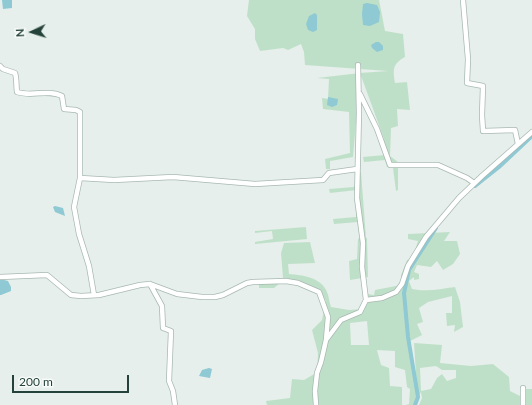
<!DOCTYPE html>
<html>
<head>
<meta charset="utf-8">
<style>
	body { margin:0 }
	#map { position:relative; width:532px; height:405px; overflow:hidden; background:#e6efeb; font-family:Lato,sans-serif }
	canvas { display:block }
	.north { position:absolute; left:12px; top:12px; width:40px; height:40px; -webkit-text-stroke:3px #f7fbf9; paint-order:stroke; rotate:266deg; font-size:11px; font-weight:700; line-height:16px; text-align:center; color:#24423a }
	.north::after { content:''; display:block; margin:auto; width:14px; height:18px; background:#24423a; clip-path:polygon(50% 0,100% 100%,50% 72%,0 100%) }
	.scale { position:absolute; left:12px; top:375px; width:117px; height:18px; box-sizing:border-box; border:2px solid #24423a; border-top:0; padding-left:5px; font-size:12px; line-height:14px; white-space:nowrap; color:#24423a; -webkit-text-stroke:3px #f7fbf9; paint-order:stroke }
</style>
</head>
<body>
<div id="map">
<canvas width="532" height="405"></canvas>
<div class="north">N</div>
<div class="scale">200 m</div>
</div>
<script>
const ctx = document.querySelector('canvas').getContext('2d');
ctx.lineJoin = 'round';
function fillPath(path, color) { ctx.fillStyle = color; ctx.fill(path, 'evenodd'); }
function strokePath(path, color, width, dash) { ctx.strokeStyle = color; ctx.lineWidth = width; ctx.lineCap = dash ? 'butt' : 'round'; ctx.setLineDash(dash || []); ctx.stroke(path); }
fillPath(new Path2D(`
	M 249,0 L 379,0 L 385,31 L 403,34 L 405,57 C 392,64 393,70 395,83 L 407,82 L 410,110 L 397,109 L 398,126 L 391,128 L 390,156 L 398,162 L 398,190 L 396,191 L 393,168 L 387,167 L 385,160 L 364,162 L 363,157 L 385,155 L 384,139 L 360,73 L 388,71 L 305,65 L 304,52 L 301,44 L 288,50 L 283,48 L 260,51 L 255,39 L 255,29 L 247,16 Z
	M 360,73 L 353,157 L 330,161 L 330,169 L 326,169 L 325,159 L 350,153 L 349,112 L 323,109 L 322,98 L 328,99 L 329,79 L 317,78 Z
	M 361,172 L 366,238 L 367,238 L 368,277 L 350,280 L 349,261 L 357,259 L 358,239 L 360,238 L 358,222 L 334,224 L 333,219 L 356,217 L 357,190 L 330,193 L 329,189 L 354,187 L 358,174 Z
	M 306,227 L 307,239 L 255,244 L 255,242 L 273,239 L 272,231 L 255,233 L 255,231 Z
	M 450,232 L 444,241 L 457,241 L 460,254 L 453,264 L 443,270 L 437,261 L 431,267 L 417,265 L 414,272 L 419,274 L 419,279 L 414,280 L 414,277 L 409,281 L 412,289 C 427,292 440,289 455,287 L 460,302 L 463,327 L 454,332 L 455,325 L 447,326 L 446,313 L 452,313 L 452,296 L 428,302 L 419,308 L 423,322 L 417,324 L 422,335 L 410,341 L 417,389 L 414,343 L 442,345 L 440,363 L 471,366 L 493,364 L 509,377 L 510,391 L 522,397 L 525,389 L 532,389 L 532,405 L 419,405 L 422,398 L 421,392 L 415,405 L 406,405 L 409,404 L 410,389 L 407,387 L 405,370 L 395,367 L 395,351 L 377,350 L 381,365 L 389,368 L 390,386 L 402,387 L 402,405 L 316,405 L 318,353 L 312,330 L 322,320 L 326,301 L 318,290 C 315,290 311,289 308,288 C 300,282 297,278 287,284 L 280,283 L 274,288 L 259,288 L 259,281 L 283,278 L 281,253 L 284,243 L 310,242 L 315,263 L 288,264 L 289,274 C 302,275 321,277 327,292 C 329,296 329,302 331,307 L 349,310 L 363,309 L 371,299 L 367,294 L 374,295 L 375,290 L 401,285 L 401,275 L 407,260 L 412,259 L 418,241 L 408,239 L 408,234 ZM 367,321 L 369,345 L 351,345 L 350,323 ZM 436,366 L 442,370 L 456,370 L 456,378 L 447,381 L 442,374 L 437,378 L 431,389 L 421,391 L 420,368 Z
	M 316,373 L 315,405 L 267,405 L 266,401 L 290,398 L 292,379 L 304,380 Z`), '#bfe0c8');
fillPath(new Path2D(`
	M 2,0 L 12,0 L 12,8 L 3,9 Z
	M 367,3 L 377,5 L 380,12 L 379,22 L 370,26 L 363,25 L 362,14 L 363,4 Z
	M 315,13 L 317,15 L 317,30 L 313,32 L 308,30 L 306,24 L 309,16 Z
	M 376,42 L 379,42 L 383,46 L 383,50 L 377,52 L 372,48 L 371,45 Z
	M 328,97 L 338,99 L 337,105 L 332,107 L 327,105 Z
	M 55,206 L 63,208 L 65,216 L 55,212 L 53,207 Z
	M 0,279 L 8,281 L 11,287 L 11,291 L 1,295 L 0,295 Z
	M 209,368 L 212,369 L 210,378 L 199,376 L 202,370 Z`), '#8ec9d4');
strokePath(new Path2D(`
	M 475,186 L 499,167 L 532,136
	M 415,405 L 418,397 L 408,337 L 404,293 L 409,270 L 436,228`), '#8ec9d4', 4);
const street = new Path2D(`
	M 463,0 L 468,59 L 467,83 L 483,86 L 482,115 L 483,131 L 515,130 L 518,144
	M 0,66 L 3,69 L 15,73 C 17,79 16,86 17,92 C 32,97 48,89 62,96 L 64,109 L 76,110 L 80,112 L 80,178 L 74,207 L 79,234 L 89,266 L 94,295
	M 360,94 L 377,129 L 390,165 L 438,165 L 467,178 L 474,183
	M 80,178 L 114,180 L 173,177 L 255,184 L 323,180 L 329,173 L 357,169
	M 0,277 L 47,275 L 71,295 L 81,296 L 99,295 L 140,285 L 150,284 L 177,294 L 202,297 L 215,297 L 223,295 L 247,283 L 253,282 L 286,281 L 298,283 L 319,292 L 328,317 L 326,340 L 321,362 L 317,373 L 315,391 L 316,405
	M 150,284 L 162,306 L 163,328 L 171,331 L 169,381 L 173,391 L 175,405
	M 366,300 L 382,298 L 396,292 L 402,284 L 408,266 L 426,237 L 459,198 L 482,176 L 532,132
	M 326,340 L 341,320 L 360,312 L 366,300 L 362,267 L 363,243 L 357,198 L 359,112 L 358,65
	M 523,405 L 523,388`);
strokePath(street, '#a8b8b2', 6);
strokePath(street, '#fff', 4.5);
</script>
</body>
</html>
